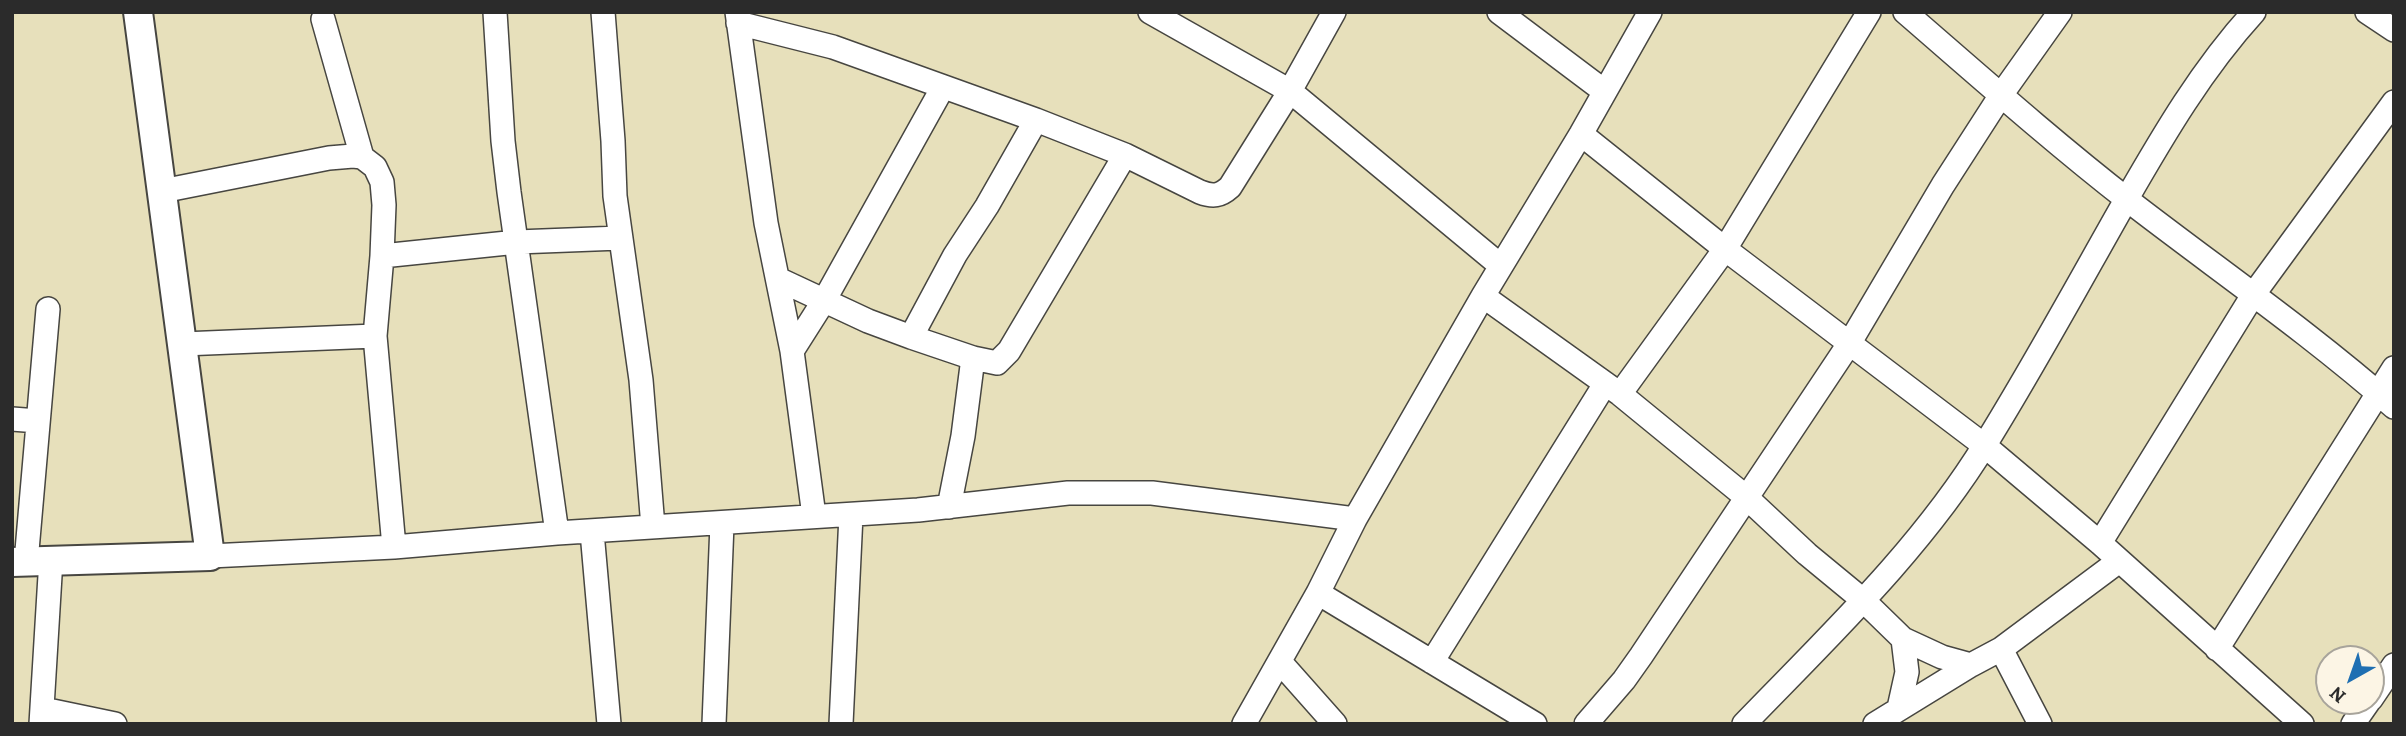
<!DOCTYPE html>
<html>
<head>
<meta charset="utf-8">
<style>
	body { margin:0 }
	#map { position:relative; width:2406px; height:736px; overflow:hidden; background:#e7e0bb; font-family:Alegreya,serif }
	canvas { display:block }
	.frame { position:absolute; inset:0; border:14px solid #2b2b2b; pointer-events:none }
	.north { position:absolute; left:2315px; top:645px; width:70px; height:70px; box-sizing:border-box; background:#fcf5e5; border:2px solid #a8a49b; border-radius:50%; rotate:220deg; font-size:19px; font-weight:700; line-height:28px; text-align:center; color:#2b2b2b }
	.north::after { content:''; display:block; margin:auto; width:24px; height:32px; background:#1f6fb2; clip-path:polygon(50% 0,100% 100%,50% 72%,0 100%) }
</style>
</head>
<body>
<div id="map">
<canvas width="2406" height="736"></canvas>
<div class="frame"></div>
<div class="north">N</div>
</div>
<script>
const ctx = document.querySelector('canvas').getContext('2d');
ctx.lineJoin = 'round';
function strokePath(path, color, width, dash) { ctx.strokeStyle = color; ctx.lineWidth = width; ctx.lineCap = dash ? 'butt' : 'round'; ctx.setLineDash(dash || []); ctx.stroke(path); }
const minor = new Path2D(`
	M 495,12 L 503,141 L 509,192 L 557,533
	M 603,12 L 613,141 L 615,196 L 641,380 L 653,527
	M 737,12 L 766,223 L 792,351 L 814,516
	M 1150,12 L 1290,91 L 1501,266
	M 1499,12 L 1604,91
	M 1905,12 C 1979,76 2052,141 2129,201 C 2217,269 2310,333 2394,407
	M 2367,12 L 2394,30
	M 323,19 L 362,157
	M 738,23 L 833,47 L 1036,120 L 1125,155 L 1200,192 C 1213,197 1220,196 1230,187 L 1290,91 L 1334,12
	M 1581,134 L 1725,249 L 1985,446 L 2100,543 L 2302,724
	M 162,191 L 329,158 L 353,156 L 362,157 L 375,167 L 382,182 L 384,205 L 382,256 L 375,336 L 394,547
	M 382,256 L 517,242 L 620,238
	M 778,279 L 868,321 L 911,337 L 973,358 L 997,363 L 1009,351 L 1125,155
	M 1483,296 L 1620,394 L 1746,497 L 1807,554 L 1864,601 L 1903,639 L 1907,672 L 1899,708
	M 911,337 L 955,255 L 987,206 L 1036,120
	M 183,344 L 375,336
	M 792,351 L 825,299 L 943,87
	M 1620,394 L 1725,249 L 1869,12
	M 12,419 L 38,421
	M 949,507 L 963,436 L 973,358
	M 592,532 L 609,724
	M 2100,543 L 2253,295 L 2394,102
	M 210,556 L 394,547 L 557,533 L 918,510 L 1068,493 L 1152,493 L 1355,519
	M 26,562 L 48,309
	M 1318,593 L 1535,724
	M 1903,639 L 1942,657 L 1971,665
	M 2001,649 L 2040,724
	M 2217,649 L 2394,368
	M 1280,662 L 1335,724
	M 1432,662 L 1605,384
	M 2371,699 L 2394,665
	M 43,709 L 115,724
	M 41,724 L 51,559
	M 714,724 L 722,524
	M 841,724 L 851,515
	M 1244,724 L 1318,593 L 1355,519 L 1483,296 L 1581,134 L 1650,12
	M 1586,724 L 1624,680 L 1641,656 L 1849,344 L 1943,185 L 2001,95 L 2060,12
	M 1744,724 C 1829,636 1922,548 1986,443 C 2035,364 2080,281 2126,200 C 2164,134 2202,69 2254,12
	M 1875,724 L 1971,665 L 2001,649 L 2119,561
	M 2353,724 L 2369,701`);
const tertiary = new Path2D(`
	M 12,562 L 210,556 L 138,12`);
strokePath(minor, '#474641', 26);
strokePath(tertiary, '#474641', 32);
strokePath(minor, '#fff', 23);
strokePath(tertiary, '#fff', 28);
</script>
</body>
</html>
